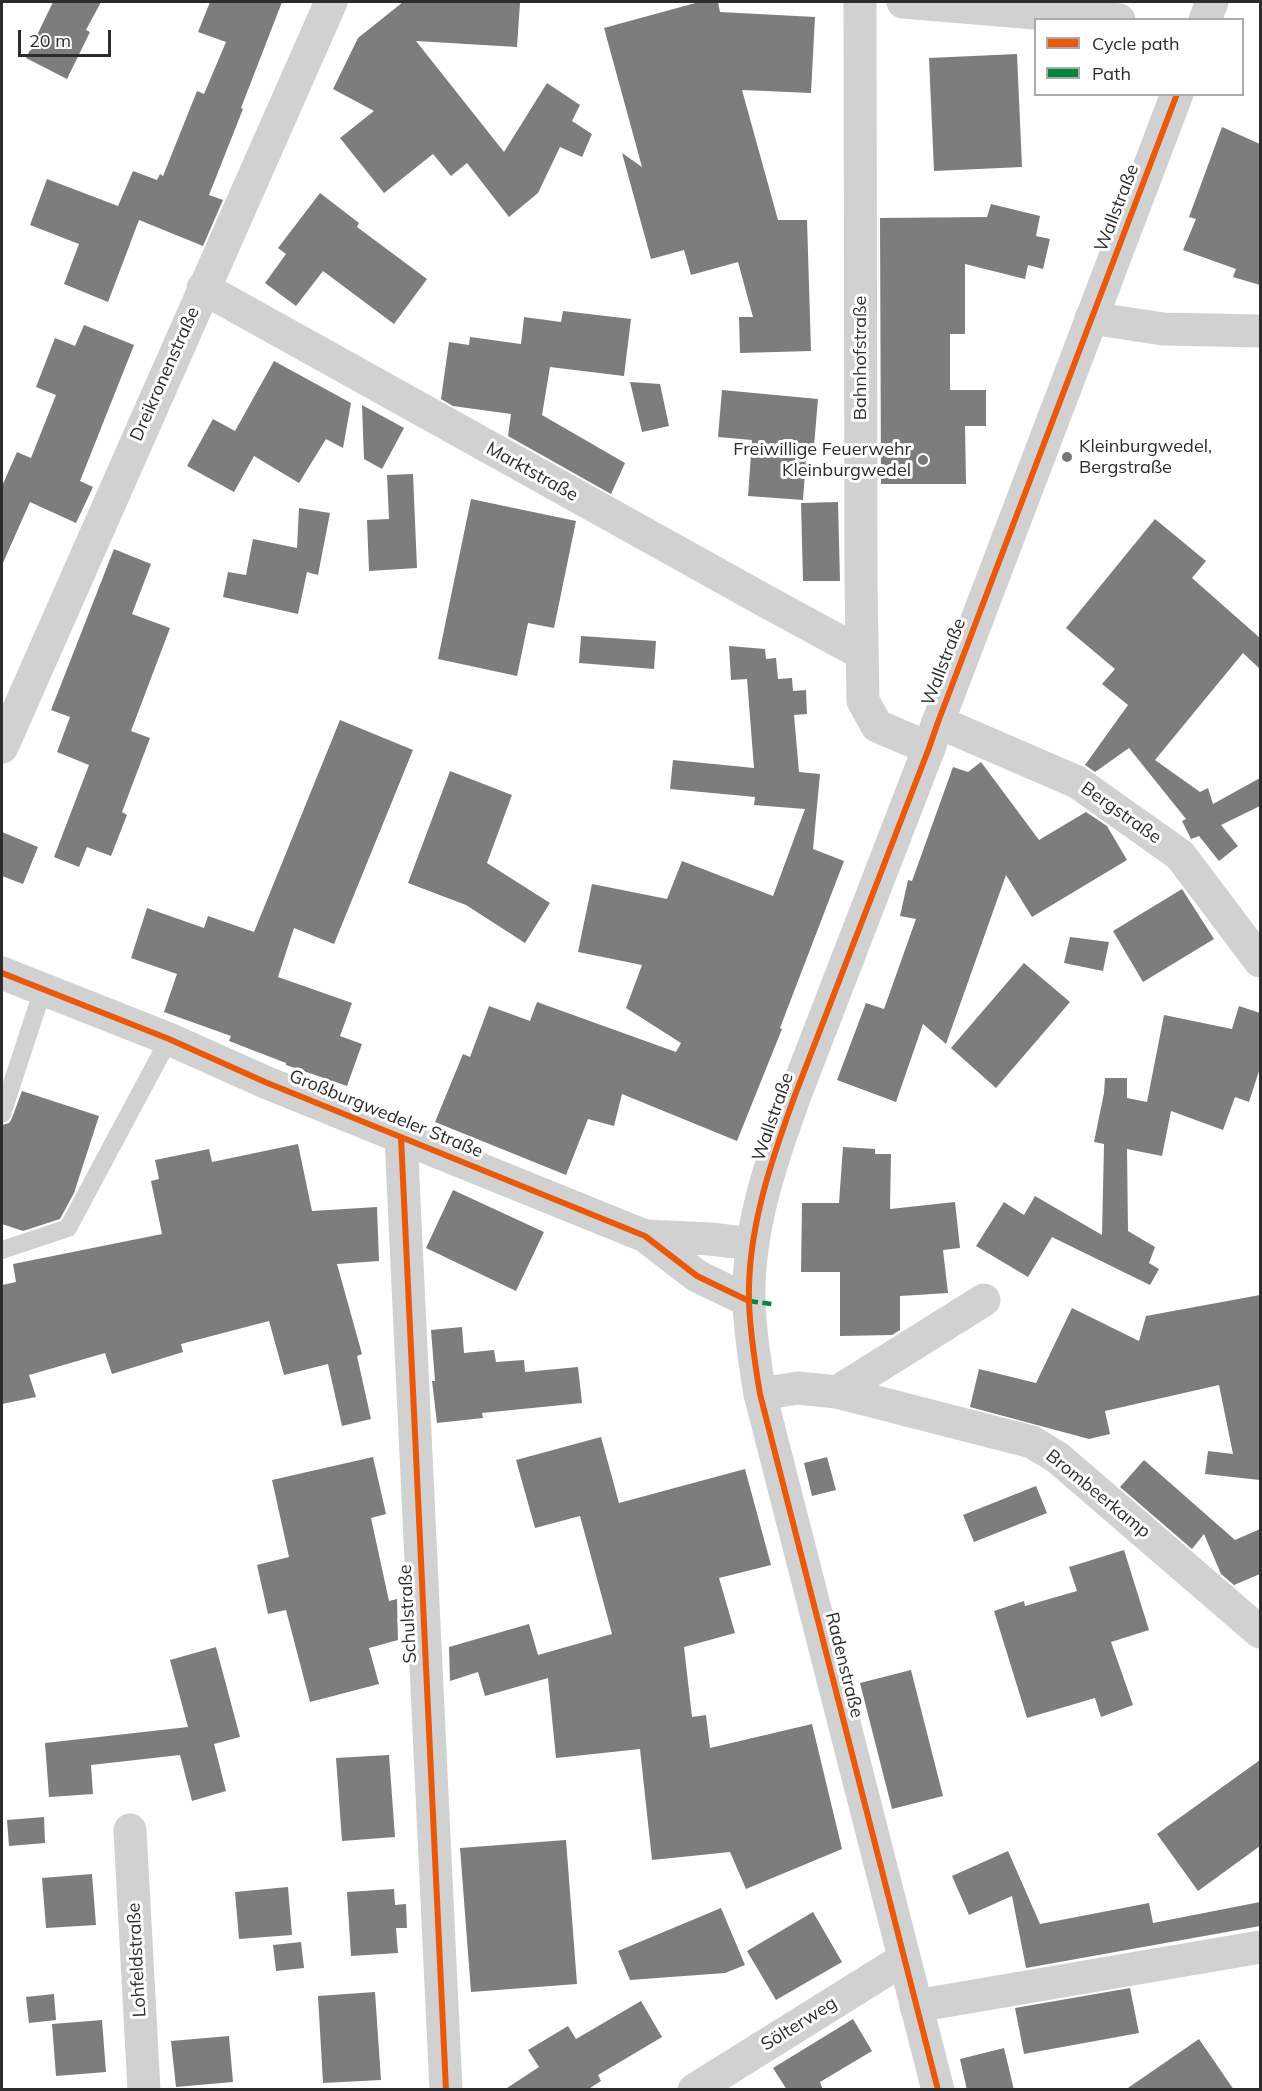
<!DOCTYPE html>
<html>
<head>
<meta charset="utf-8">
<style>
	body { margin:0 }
	#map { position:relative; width:1262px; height:2091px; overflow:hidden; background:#fff; font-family:Mulish,sans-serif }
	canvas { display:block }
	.frame { position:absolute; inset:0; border:3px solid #2c2c2c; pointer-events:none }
	.legend { position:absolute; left:1034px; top:18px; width:210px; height:78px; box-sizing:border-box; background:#fff; border:2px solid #ababab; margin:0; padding:8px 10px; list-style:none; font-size:18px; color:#2c2c2c }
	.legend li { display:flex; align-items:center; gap:12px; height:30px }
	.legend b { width:30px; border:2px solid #ababab }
	.scale { position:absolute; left:18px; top:30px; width:93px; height:27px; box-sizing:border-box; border:3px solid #2c2c2c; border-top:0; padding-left:8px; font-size:18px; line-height:21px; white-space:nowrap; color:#2c2c2c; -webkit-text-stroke:4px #fff; paint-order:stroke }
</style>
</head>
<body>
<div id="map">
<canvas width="1262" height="2091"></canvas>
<div class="frame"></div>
<ul class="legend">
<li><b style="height:8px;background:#e8590c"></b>Cycle path</li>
<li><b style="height:8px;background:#00873e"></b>Path</li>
</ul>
<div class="scale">20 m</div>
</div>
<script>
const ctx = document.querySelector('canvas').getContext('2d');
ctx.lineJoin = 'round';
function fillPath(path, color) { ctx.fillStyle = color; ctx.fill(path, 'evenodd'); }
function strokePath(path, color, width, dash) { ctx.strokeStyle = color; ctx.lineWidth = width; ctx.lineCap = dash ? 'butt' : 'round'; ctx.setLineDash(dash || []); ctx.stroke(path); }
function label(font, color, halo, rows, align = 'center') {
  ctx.font = font + ' Mulish,sans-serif'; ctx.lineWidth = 6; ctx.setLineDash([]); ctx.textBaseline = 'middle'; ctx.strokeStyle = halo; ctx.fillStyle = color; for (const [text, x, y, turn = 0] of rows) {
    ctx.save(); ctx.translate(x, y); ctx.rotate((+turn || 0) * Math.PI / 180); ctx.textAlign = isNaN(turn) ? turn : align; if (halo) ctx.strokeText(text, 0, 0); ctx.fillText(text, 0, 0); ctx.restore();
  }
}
fillPath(new Path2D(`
	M 53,2 L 101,2 L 86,30 L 90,32 L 67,79 L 26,58 Z
	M 210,2 L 282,2 L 241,108 L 243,109 L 209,195 L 223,200 L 203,246 L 139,220 L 108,302 L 64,284 L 79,244 L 30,225 L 47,179 L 118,206 L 133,171 L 157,180 L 160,174 L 163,176 L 197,91 L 204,94 L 226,42 L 198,32 Z
	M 403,2 L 520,3 L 517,47 L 416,41 L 504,152 L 547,83 L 580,105 L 572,121 L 592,134 L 582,157 L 560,147 L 538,193 L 509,217 L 467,163 L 451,176 L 433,154 L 384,193 L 340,138 L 374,111 L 333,89 L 358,38 Z
	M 699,2 L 718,2 L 720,12 L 815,17 L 811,93 L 742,90 L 778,220 L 807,220 L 811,351 L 740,353 L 739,317 L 753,317 L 738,262 L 691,275 L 684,250 L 651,259 L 622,153 L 642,167 L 604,28 Z
	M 1017,54 L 1022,167 L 934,171 L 929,58 Z
	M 1222,127 L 1260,144 L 1260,285 L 1233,277 L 1236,269 L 1183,250 L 1196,219 L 1189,217 Z
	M 320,193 L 359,223 L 357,227 L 427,279 L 394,324 L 323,271 L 296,306 L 265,283 L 286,254 L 278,248 Z
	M 991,204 L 1040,216 L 1036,236 L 1050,239 L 1043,269 L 1028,265 L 1025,279 L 965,264 L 965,334 L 950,334 L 950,390 L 986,390 L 986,426 L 965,426 L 966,484 L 881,484 L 880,218 L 987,217 Z
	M 563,311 L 631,319 L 624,376 L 550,367 L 542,415 L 625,463 L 611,494 L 508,436 L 511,414 L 453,406 L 441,399 L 449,342 L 469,345 L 470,337 L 521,344 L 524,317 L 561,322 Z
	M 84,325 L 134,345 L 80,481 L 93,487 L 76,523 L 30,502 L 2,565 L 2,486 L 17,452 L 31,458 L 56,395 L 36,387 L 55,338 L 75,346 Z
	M 274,361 L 351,403 L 343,448 L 326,439 L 299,483 L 254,456 L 234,492 L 187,466 L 213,419 L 235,431 Z
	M 630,382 L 660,384 L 669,426 L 642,432 Z
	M 722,390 L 818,399 L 814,446 L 807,446 L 803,500 L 748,496 L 752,440 L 718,437 Z
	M 362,405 L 404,428 L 382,469 L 364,459 Z
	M 413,474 L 417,568 L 369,571 L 367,520 L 389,519 L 387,475 Z
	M 471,499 L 576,521 L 554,628 L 528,623 L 517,676 L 438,659 Z
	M 838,502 L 840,581 L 803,581 L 801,503 Z
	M 299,508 L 330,513 L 318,575 L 307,572 L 298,614 L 223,597 L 228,572 L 246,575 L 253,539 L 297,548 Z
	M 1155,519 L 1206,561 L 1192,578 L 1260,638 L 1260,669 L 1243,653 L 1155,760 L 1200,792 L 1208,788 L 1213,804 L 1260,778 L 1260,806 L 1221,825 L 1238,846 L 1219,861 L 1199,836 L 1191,839 L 1182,821 L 1186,819 L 1129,748 L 1095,772 L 1085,765 L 1128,705 L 1102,684 L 1115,669 L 1066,628 Z
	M 114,549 L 151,564 L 132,614 L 170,628 L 131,731 L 150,738 L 122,812 L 127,815 L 111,856 L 87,847 L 79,867 L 54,857 L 89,765 L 57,752 L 70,717 L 51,710 Z
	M 581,636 L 656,641 L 654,669 L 579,663 Z
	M 729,646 L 765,649 L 766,659 L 776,658 L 778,679 L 792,678 L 793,691 L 806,690 L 807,714 L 794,715 L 799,772 L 820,774 L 813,849 L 844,861 L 780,1028 L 782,1029 L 737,1141 L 622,1094 L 614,1126 L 588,1119 L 566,1175 L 435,1122 L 463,1054 L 470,1057 L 489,1006 L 530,1021 L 537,1002 L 676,1052 L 681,1043 L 626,1008 L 642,965 L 578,952 L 592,884 L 667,899 L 682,861 L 773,896 L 805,809 L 754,805 L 755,797 L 670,789 L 673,760 L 754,768 L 747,679 L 731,680 Z
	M 340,720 L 413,750 L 334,944 L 294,928 L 278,977 L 352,1003 L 340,1036 L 362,1044 L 347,1086 L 286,1065 L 286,1063 L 229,1041 L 231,1036 L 164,1012 L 177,974 L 131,958 L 147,908 L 204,928 L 208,916 L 254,932 Z
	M 981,762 L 1039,840 L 1086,812 L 1107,826 L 1127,860 L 1032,917 L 1006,875 L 946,1044 L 923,1024 L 896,1102 L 837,1080 L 866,1003 L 884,1009 L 916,919 L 900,916 L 908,880 L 912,881 L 953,767 L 968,772 Z
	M 450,771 L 512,795 L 487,863 L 550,903 L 525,943 L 466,905 L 408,883 Z
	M 2,832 L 38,847 L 23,884 L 2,876 Z
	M 1182,889 L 1214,939 L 1143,982 L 1113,931 Z
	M 1070,937 L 1109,942 L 1103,971 L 1064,963 Z
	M 1024,963 L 1070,1002 L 996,1088 L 951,1048 Z
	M 1239,1006 L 1260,1013 L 1260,1068 L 1249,1102 L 1235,1097 L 1223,1130 L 1171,1111 L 1162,1156 L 1127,1149 L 1128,1231 L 1155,1247 L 1149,1263 L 1159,1269 L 1150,1285 L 1052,1237 L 1028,1277 L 976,1246 L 1004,1202 L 1024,1215 L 1035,1196 L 1102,1235 L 1104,1144 L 1094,1142 L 1104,1093 L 1105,1078 L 1127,1078 L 1127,1098 L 1147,1102 L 1164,1015 L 1232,1029 Z
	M 22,1091 L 99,1116 L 74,1193 L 60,1219 L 23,1231 L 2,1224 L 2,1125 L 9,1123 L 12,1118 Z
	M 298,1144 L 312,1211 L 377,1207 L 379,1261 L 337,1264 L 362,1354 L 357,1356 L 371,1419 L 342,1426 L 328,1364 L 284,1375 L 269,1321 L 181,1344 L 183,1352 L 112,1374 L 105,1353 L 29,1375 L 36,1397 L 2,1404 L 2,1285 L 16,1282 L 13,1264 L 162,1234 L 151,1181 L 159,1179 L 155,1160 L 209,1149 L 212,1162 Z
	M 843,1147 L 875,1149 L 875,1154 L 891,1154 L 890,1209 L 955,1202 L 960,1248 L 943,1250 L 948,1293 L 900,1296 L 900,1330 L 892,1335 L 840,1336 L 840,1272 L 801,1272 L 802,1203 L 839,1203 Z
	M 453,1190 L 544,1232 L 516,1291 L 426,1248 Z
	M 1260,1295 L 1260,1480 L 1205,1474 L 1208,1451 L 1233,1454 L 1219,1385 L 1105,1411 L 1110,1434 L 1089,1439 L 970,1407 L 979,1369 L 1036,1383 L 1072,1308 L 1139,1341 L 1146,1316 Z
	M 462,1327 L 464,1353 L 494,1350 L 496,1362 L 524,1360 L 525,1372 L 578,1367 L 582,1403 L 482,1413 L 483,1418 L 437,1423 L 432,1381 L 435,1381 L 431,1330 Z
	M 601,1437 L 619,1503 L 745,1469 L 771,1565 L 719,1578 L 735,1633 L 684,1647 L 692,1717 L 706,1715 L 710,1748 L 812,1724 L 842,1849 L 746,1889 L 730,1852 L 652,1860 L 640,1749 L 556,1758 L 548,1678 L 485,1696 L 478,1672 L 450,1681 L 449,1647 L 529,1624 L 538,1655 L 612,1634 L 580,1516 L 535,1528 L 516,1460 Z
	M 373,1457 L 386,1514 L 371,1518 L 389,1601 L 397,1599 L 398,1640 L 369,1648 L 379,1684 L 310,1702 L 286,1610 L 268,1614 L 257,1565 L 289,1557 L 272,1480 Z
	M 827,1457 L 836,1490 L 812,1496 L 804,1463 Z
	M 1144,1460 L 1235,1540 L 1260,1529 L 1260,1574 L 1234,1585 L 1221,1574 L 1204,1534 L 1192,1549 L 1120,1487 Z
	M 1036,1486 L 1047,1513 L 974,1542 L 963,1515 Z
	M 1124,1550 L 1149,1630 L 1111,1642 L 1133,1705 L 1101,1717 L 1095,1698 L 1027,1718 L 994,1611 L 1024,1601 L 1025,1606 L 1077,1591 L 1069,1567 Z
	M 216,1647 L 240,1737 L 214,1744 L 226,1791 L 192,1801 L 180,1755 L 91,1765 L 93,1794 L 49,1797 L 45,1743 L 188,1727 L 170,1660 Z
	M 911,1670 L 943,1796 L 892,1809 L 860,1683 Z
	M 389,1755 L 395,1837 L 342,1841 L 336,1758 Z
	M 1260,1760 L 1260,1846 L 1198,1891 L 1157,1834 Z
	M 44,1817 L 45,1843 L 9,1846 L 7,1820 Z
	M 566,1840 L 577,1984 L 471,1992 L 460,1848 Z
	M 1008,1851 L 1040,1924 L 1149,1903 L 1153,1923 L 1260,1902 L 1260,1926 L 1026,1968 L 1012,1896 L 969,1915 L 952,1876 Z
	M 92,1874 L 96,1925 L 46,1928 L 42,1878 Z
	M 288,1887 L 292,1935 L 239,1939 L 235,1892 Z
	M 394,1889 L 395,1905 L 406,1904 L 407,1928 L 396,1928 L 398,1953 L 351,1956 L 347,1892 Z
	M 721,1908 L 745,1965 L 725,1973 L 630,1980 L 618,1951 Z
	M 813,1912 L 842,1962 L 776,2000 L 747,1951 Z
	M 301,1942 L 304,1968 L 276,1971 L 273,1945 Z
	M 1130,1988 L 1139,2033 L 1024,2054 L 1015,2008 Z
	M 375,1992 L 381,2080 L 323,2083 L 318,1996 Z
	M 54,1994 L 56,2020 L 29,2023 L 26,1997 Z
	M 641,2001 L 662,2037 L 598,2075 L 601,2081 L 587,2090 L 504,2090 L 539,2067 L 528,2050 L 568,2026 L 576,2039 Z
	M 853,2019 L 872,2051 L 820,2082 L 823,2090 L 787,2090 L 773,2068 Z
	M 102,2020 L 106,2072 L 56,2076 L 52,2024 Z
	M 229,2036 L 233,2082 L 176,2087 L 171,2041 Z
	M 1199,2039 L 1234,2090 L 1125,2090 Z
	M 1004,2048 L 1014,2090 L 967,2090 L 960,2059 Z`), '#7d7d7d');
strokePath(new Path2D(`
	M 2,1114 L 43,989
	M 2,1250 L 68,1228 L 169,1039`), '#d1d1d1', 18);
strokePath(new Path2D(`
	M 860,2 L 861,582 L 863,701 L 877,726 L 929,748
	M 903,2 L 1119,20
	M 203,288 L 769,603 L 861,653
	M 1091,318 L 1163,329 L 1260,331
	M 938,722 L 1077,782 L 1180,855 L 1260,961
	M 2,747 L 331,2
	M 401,1137 L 446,2090
	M 837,1392 L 984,1300
	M 760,1394 L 798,1388 L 837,1392 L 1032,1442 L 1058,1458 L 1260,1632
	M 130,1830 L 144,2090
	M 916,2006 L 1260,1947
	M 694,2090 L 904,1959`), '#d1d1d1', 33);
strokePath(new Path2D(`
	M 1205,20 L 1212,2
	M 2,973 L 169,1039 L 265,1082 L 645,1236 L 697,1276 L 749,1301
	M 645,1236 L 710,1239 L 753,1244
	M 938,2090 L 760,1394 C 755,1364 750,1333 749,1302 C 747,1231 771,1161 795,1095 L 929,748 L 938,722 L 1177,94`), '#d1d1d1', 33);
strokePath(new Path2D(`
	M 749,1301 L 772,1304`), '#00873e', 4.5, [9, 4.5]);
strokePath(new Path2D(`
	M 2,973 L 169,1039 L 265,1082 L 645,1236 L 697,1276 L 749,1301
	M 401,1137 L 446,2090
	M 938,2090 L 760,1394 C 755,1364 750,1333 749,1302 C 747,1231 771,1161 795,1095 L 929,748 L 938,722 L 1177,94`), '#e8590c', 6);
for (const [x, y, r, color] of [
	[1067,457,6,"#767676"],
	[923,460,6,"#767676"]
]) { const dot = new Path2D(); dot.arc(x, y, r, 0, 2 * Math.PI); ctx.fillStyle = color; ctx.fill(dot); strokePath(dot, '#fff', 2); }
label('18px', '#2c2c2c', '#fff', [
	["Wallstraße",1117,208,-69],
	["Bahnhofstraße",861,358,-90],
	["Dreikronenstraße",165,374,-66],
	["Marktstraße",532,472,29],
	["Wallstraße",944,662,-69],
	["Bergstraße",1121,813,35],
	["Großburgwedeler Straße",386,1114,22],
	["Wallstraße",773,1117,-71],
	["Brombeerkamp",1098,1494,39],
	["Schulstraße",408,1614,-93],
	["Radenstraße",844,1665,76],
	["Lohfeldstraße",137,1960,-93],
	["Sölterweg",799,2024,-32]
]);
label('18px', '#2c2c2c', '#fff', [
	["Kleinburgwedel,",1079,447],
	["Bergstraße",1079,468],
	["Freiwillige Feuerwehr",911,450,"right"],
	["Kleinburgwedel",911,471,"right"]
], 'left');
</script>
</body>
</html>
